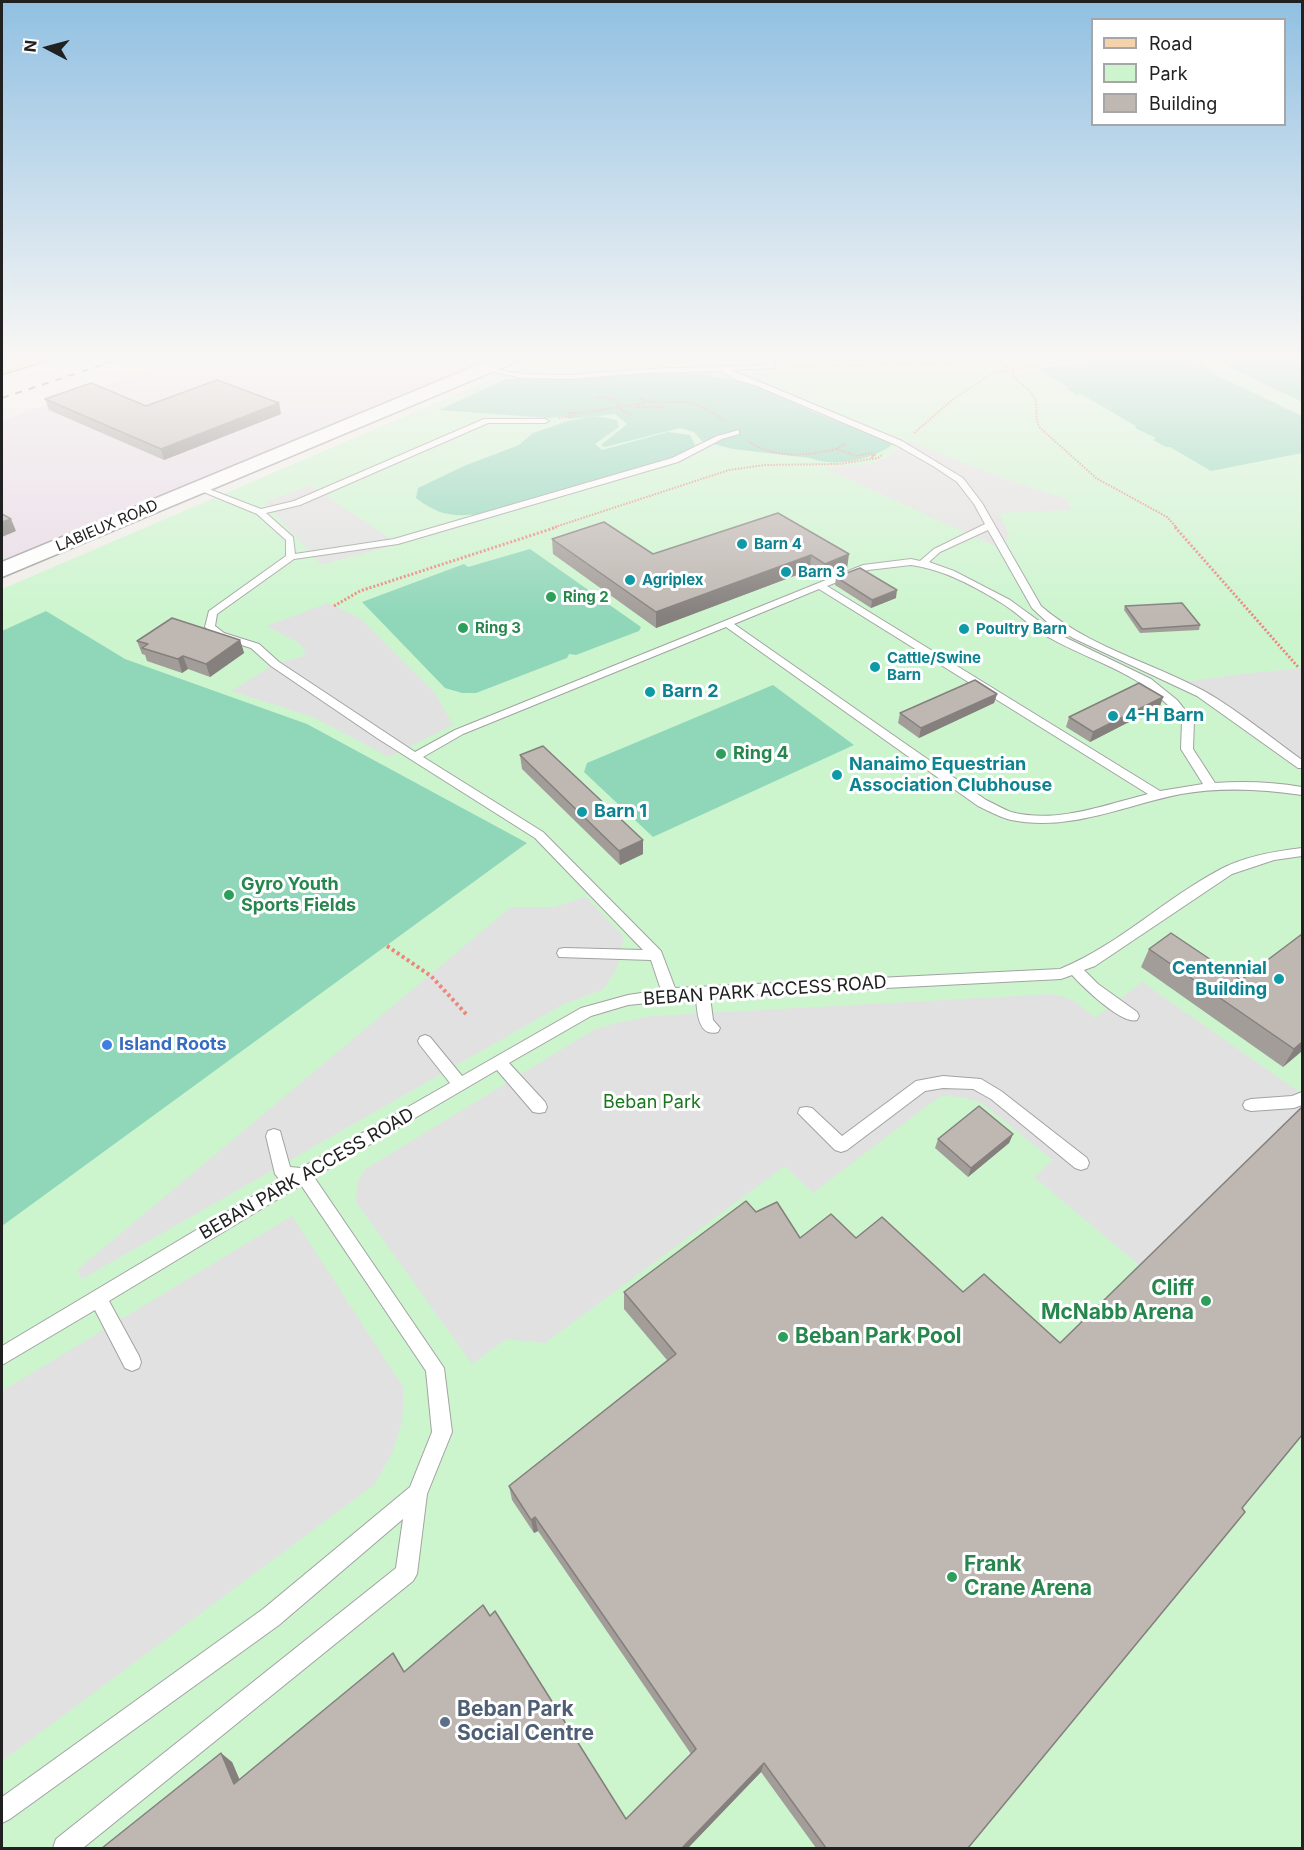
<!DOCTYPE html>
<html>
<head>
<meta charset="utf-8">
<style>
	body { margin:0 }
	#map { position:relative; width:1304px; height:1850px; overflow:hidden; background:#f1eee9; font-family:Inter,sans-serif }
	canvas { display:block }
	.frame { position:absolute; inset:0; border:3px solid #212121; pointer-events:none }
	.legend { position:absolute; left:1091px; top:18px; width:195px; height:108px; box-sizing:border-box; background:#fff; border:2px solid #a6a6a6; margin:0; padding:8px 10px; list-style:none; font-size:18px; color:#212121 }
	.legend li { display:flex; align-items:center; gap:12px; height:30px }
	.legend b { width:30px; border:2px solid #a6a6a6 }
	.north { position:absolute; left:18px; top:18px; width:60px; height:60px; -webkit-text-stroke:4px #fff; paint-order:stroke; rotate:276deg; font-size:16px; font-weight:700; line-height:24px; text-align:center; color:#212121 }
	.north::after { content:''; display:block; margin:auto; width:21px; height:27px; background:#212121; clip-path:polygon(50% 0,100% 100%,50% 72%,0 100%) }
</style>
</head>
<body>
<div id="map">
<canvas width="1304" height="1850"></canvas>
<div class="frame"></div>
<ul class="legend">
<li><b style="height:8px;background:#f3d2ac"></b>Road</li>
<li><b style="height:16px;background:#ccf5ce"></b>Park</li>
<li><b style="height:16px;background:#beb7b2"></b>Building</li>
</ul>
<div class="north">N</div>
</div>
<script>
const ctx = document.querySelector('canvas').getContext('2d');
ctx.lineJoin = 'round';
function fillPath(path, color) { ctx.fillStyle = color; ctx.fill(path, 'evenodd'); }
function strokePath(path, color, width, dash) { ctx.strokeStyle = color; ctx.lineWidth = width; ctx.lineCap = dash ? 'butt' : 'round'; ctx.setLineDash(dash || []); ctx.stroke(path); }
function label(font, color, halo, rows, align = 'center') {
  ctx.font = font + ' Inter,sans-serif'; ctx.lineWidth = 6; ctx.setLineDash([]); ctx.textBaseline = 'middle'; ctx.strokeStyle = halo; ctx.fillStyle = color; for (const [text, x, y, turn = 0] of rows) {
    ctx.save(); ctx.translate(x, y); ctx.rotate((+turn || 0) * Math.PI / 180); ctx.textAlign = isNaN(turn) ? turn : align; if (halo) ctx.strokeText(text, 0, 0); ctx.fillText(text, 0, 0); ctx.restore();
  }
}
fillPath(new Path2D(`
	M 188,357 L 499,357 L 2,562 L 2,420 Z`), '#e9dce7');
fillPath(new Path2D(`
	M 543,357 L 1302,357 L 1302,1848 L 2,1848 L 2,589 Z`), '#ccf5ce');
fillPath(new Path2D(`
	M 1109,357 L 1182,357 L 1214,371 L 1212,373 L 1302,416 L 1302,453 L 1211,471 L 1170,447 L 1166,447 L 1153,440 L 1156,438 L 1135,428 L 1136,426 L 1081,394 L 1077,395 L 1066,388 L 1068,387 L 1038,369 Z
	M 1213,357 L 1302,357 L 1302,402 L 1216,361 L 1219,360 Z
	M 661,373 L 704,374 L 755,385 L 818,414 L 886,440 L 892,445 C 872,460 833,468 810,458 L 733,449 L 702,441 L 694,432 L 680,428 L 605,447 L 601,445 L 627,424 L 615,414 L 569,419 L 565,416 L 550,418 L 439,410 L 506,379 Z
	M 596,416 L 617,420 L 619,427 L 595,444 L 602,450 L 668,432 L 690,435 L 695,445 L 679,455 L 479,514 C 452,517 438,515 416,498 L 418,488 L 464,466 L 519,445 L 533,433 L 568,421 Z
	M 530,549 L 641,627 L 639,631 L 576,655 L 569,654 L 567,658 L 476,693 L 462,693 L 445,688 L 362,602 L 464,564 L 468,567 Z
	M 46,611 L 125,659 L 307,724 L 527,843 L 2,1226 L 2,631 Z
	M 773,685 L 854,745 L 653,837 L 584,772 L 587,763 Z`), '#90d7b9');
fillPath(new Path2D(`
	M 909,441 L 995,475 L 1066,499 L 1072,510 L 999,513 L 1010,537 L 993,545 L 824,468 L 869,464 L 886,458 Z
	M 311,485 L 398,544 L 321,565 L 265,502 Z
	M 328,603 L 360,618 L 435,693 L 453,725 L 389,757 L 313,717 L 231,691 L 275,664 L 304,656 L 305,650 L 297,642 L 266,626 Z
	M 1302,668 L 1302,770 L 1177,683 L 1241,674 Z
	M 586,897 L 624,937 L 617,968 L 604,989 L 562,1005 L 82,1279 L 77,1270 L 511,907 L 554,907 Z
	M 1142,982 L 1302,1094 L 1302,1112 L 1144,1269 L 1034,1177 L 1053,1160 L 982,1103 L 961,1097 L 943,1096 L 932,1102 L 813,1193 L 785,1166 L 545,1343 L 506,1339 L 472,1364 L 356,1202 L 357,1184 L 364,1170 L 595,1029 L 616,1023 L 652,1016 L 1053,994 L 1073,1000 L 1095,1018 Z
	M 292,1216 L 404,1388 L 402,1422 L 392,1453 L 375,1484 L 2,1761 L 2,1391 Z`), '#e1e1e1');
const service = new Path2D(`
	M 766,357 L 772,357 L 775,368 L 731,370 L 902,441 L 963,478 L 982,503 L 1041,606 C 1088,647 1151,662 1204,691 C 1238,710 1271,738 1302,760 L 1302,768 L 1298,768 L 1197,696 L 1073,638 L 1048,623 L 1032,608 L 988,530 L 940,552 L 929,562 L 954,571 L 1010,600 L 1054,632 L 1151,679 L 1177,700 L 1194,721 L 1193,749 L 1215,783 C 1244,781 1273,782 1302,787 L 1302,795 C 1261,789 1221,787 1181,794 C 1125,805 1070,832 1011,820 C 999,817 989,811 978,806 L 726,627 L 463,734 L 423,757 L 543,832 L 661,951 L 675,988 L 1060,969 C 1119,945 1165,898 1221,869 C 1245,856 1276,851 1302,848 L 1302,856 L 1274,860 L 1232,874 L 1095,966 L 1084,970 L 1098,984 L 1137,1012 L 1139,1016 L 1137,1020 C 1122,1025 1083,987 1072,975 L 1061,979 L 710,997 L 713,1020 L 720,1028 L 718,1032 C 698,1038 697,1011 696,998 L 628,1005 L 591,1016 L 509,1063 L 545,1102 L 547,1107 L 545,1112 L 539,1113 L 533,1112 L 497,1070 L 314,1177 L 444,1368 L 452,1432 L 427,1494 L 417,1574 L 413,1581 L 83,1848 L 53,1848 L 56,1839 L 396,1568 L 403,1519 L 279,1625 L 10,1819 L 2,1823 L 2,1797 L 263,1609 L 410,1487 L 432,1432 L 426,1371 L 301,1185 L 109,1301 L 139,1356 L 141,1362 L 139,1368 L 132,1371 L 125,1368 L 95,1310 L 2,1365 L 2,1346 L 280,1180 L 275,1174 L 266,1136 L 268,1131 L 274,1129 L 280,1131 L 290,1167 L 301,1168 L 450,1083 L 420,1045 L 418,1041 L 420,1037 L 425,1035 L 430,1037 L 462,1076 L 581,1008 L 628,995 L 661,990 L 651,960 L 559,957 L 557,953 L 559,949 L 564,948 L 643,950 L 535,838 L 377,738 L 271,666 L 251,648 L 216,637 L 205,627 L 209,611 L 286,556 L 286,540 L 257,514 L 194,488 L 201,486 L 261,509 L 294,501 L 484,419 L 545,419 L 549,421 L 545,423 L 488,423 L 300,505 L 266,513 L 293,537 L 295,554 L 394,539 L 672,458 L 717,436 L 739,430 L 739,434 L 722,439 L 678,462 L 398,544 L 294,559 L 217,614 L 215,626 L 224,633 L 259,644 L 279,662 L 415,752 L 455,730 L 863,565 L 911,559 L 920,561 L 934,549 L 985,524 L 974,504 L 957,482 L 933,466 L 896,445 L 757,386 L 734,379 L 721,371 L 647,373 L 569,379 L 522,378 L 479,369 L 483,367 L 522,374 L 569,375 L 647,369 L 769,365 ZM 911,565 C 943,569 976,587 1003,604 C 1019,614 1032,628 1048,637 C 1098,665 1145,673 1182,721 L 1181,749 L 1203,784 L 1160,791 L 827,586 L 868,570 ZM 819,589 L 1148,794 C 1104,805 1057,824 1011,812 C 1003,809 995,804 986,800 L 734,624 Z
	M 943,1076 L 981,1079 L 1001,1091 L 1087,1158 L 1089,1163 L 1087,1168 L 1081,1170 L 1075,1168 L 991,1099 L 973,1089 L 943,1088 L 925,1091 L 847,1150 L 841,1152 L 835,1150 L 798,1113 L 800,1108 L 806,1107 L 812,1108 L 842,1136 L 916,1081 Z
	M 1302,1092 L 1302,1105 L 1294,1108 L 1251,1111 L 1245,1109 L 1243,1105 L 1245,1101 L 1251,1099 L 1292,1096 Z`);
const tertiary = new Path2D(`
	M 497,357 L 520,357 L 518,361 L 2,577 L 2,562 Z`);
const primary = new Path2D(`
	M 22,357 L 47,357 L 45,361 L 2,374 L 2,364 Z`);
strokePath(service, '#a2a2a2', 2);
strokePath(tertiary, '#a2a2a2', 3);
strokePath(primary, '#8f6010', 3);
strokePath(new Path2D(`
	M 1022,357 L 1020,359 L 1025,367
	M 788,366 L 999,363 L 1013,369 L 1014,378 C 1022,385 1035,392 1036,404 C 1037,414 1035,419 1040,428 L 1096,478 L 1167,517 L 1177,528
	M 56,368 L 90,357
	M 596,397 L 615,399 L 622,411 L 633,415
	M 637,397 C 652,407 668,400 685,402 C 700,404 713,412 724,421
	M 635,407 L 664,407
	M 568,413 L 582,413 L 644,403
	M 559,418 L 576,415
	M 914,433 L 952,400 L 993,373 L 1089,357
	M 748,441 C 775,459 807,456 837,449
	M 845,444 L 837,449 L 856,456 L 870,453 L 875,455 L 871,457 L 873,458
	M 552,528 L 729,470 L 765,465 L 839,464 L 878,458 L 883,454`), '#ec867f', 2, [1.5, 1.5]);
strokePath(new Path2D(`
	M 1175,527 L 1299,668
	M 334,606 L 360,591 L 557,527`), '#ec867f', 3, [2, 2]);
strokePath(new Path2D(`
	M 387,946 L 431,976 L 467,1015`), '#ec867f', 4, [3, 3]);
fillPath(service, '#fff');
fillPath(tertiary, '#fff');
fillPath(primary, '#f3d2ac');
strokePath(new Path2D(`
	M 2,398 L 126,357`), '#6f6f6f', 2, [7, 7]);
fillPath(new Path2D(`
	M 45,399 L 146,406 L 281,414 L 164,460 L 49,410 Z
	M 778,513 L 847,569 L 824,579 L 810,570 L 656,628 L 553,554 L 552,539 L 653,554 Z
	M 836,577 L 896,598 L 871,608 L 835,585 Z
	M 1125,606 L 1200,625 L 1199,630 L 1140,633 L 1124,610 Z
	M 240,640 L 244,653 L 210,677 L 188,669 L 182,673 L 147,661 L 145,655 L 142,654 L 137,641 Z
	M 997,694 L 994,703 L 919,738 L 898,723 L 900,713 Z
	M 1163,697 L 1160,706 L 1090,742 L 1066,727 L 1069,717 Z
	M 520,755 L 643,854 L 620,865 L 522,769 Z
	M 1149,949 L 1241,980 L 1302,1051 L 1283,1067 L 1141,967 Z
	M 1013,1134 L 1009,1143 L 968,1177 L 935,1148 L 938,1139 Z
	M 756,1212 L 800,1238 L 856,1238 L 963,1292 L 1242,1508 L 968,1848 L 816,1848 L 761,1772 L 688,1848 L 102,1848 L 232,1762 L 239,1779 L 626,1819 L 691,1754 L 538,1531 L 534,1533 L 512,1500 L 509,1486 L 667,1360 L 624,1309 L 624,1292 Z`), '#a39d99');
fillPath(new Path2D(`
	M 279,403 L 281,414 L 164,460 L 161,449 Z
	M 11,519 L 16,531 L 2,537 L 2,522 Z
	M 849,554 L 847,569 L 824,579 L 825,564 Z
	M 811,555 L 810,570 L 656,628 L 656,612 Z
	M 897,590 L 896,598 L 871,608 L 872,600 Z
	M 240,640 L 244,653 L 210,677 L 206,664 Z
	M 183,656 L 188,669 L 182,673 L 178,659 Z
	M 997,694 L 994,703 L 919,738 L 921,728 Z
	M 1163,697 L 1160,706 L 1090,742 L 1093,732 Z
	M 643,840 L 643,854 L 620,865 L 619,851 Z
	M 1302,1042 L 1302,1051 L 1283,1067 L 1294,1049 Z
	M 1013,1134 L 1009,1143 L 968,1177 L 971,1168 Z
	M 535,1517 L 538,1531 L 534,1533 L 531,1520 Z
	M 221,1753 L 232,1762 L 245,1792 L 234,1784 Z
	M 764,1763 L 761,1772 L 688,1848 L 682,1848 Z`), '#85807d');
const building = new Path2D(`
	M 217,380 L 279,403 L 161,449 L 45,399 L 91,383 L 146,406 Z
	M 778,513 L 849,554 L 825,564 L 811,555 L 656,612 L 552,539 L 604,522 L 653,554 Z
	M 2,514 L 11,519 L 2,522 Z
	M 860,568 L 897,590 L 872,600 L 836,577 Z
	M 1182,603 L 1200,625 L 1142,629 L 1125,606 Z
	M 172,618 L 240,640 L 206,664 L 183,656 L 178,659 L 142,648 L 148,644 L 137,641 Z
	M 975,680 L 997,694 L 921,728 L 900,713 Z
	M 1139,683 L 1163,697 L 1093,732 L 1069,717 Z
	M 543,746 L 643,840 L 619,851 L 520,755 Z
	M 1171,933 L 1241,980 L 1302,934 L 1302,1042 L 1294,1049 L 1149,949 Z
	M 979,1106 L 1013,1134 L 971,1168 L 938,1139 Z
	M 1302,1107 L 1302,1435 L 1242,1508 L 1245,1512 L 968,1848 L 826,1848 L 764,1763 L 682,1848 L 102,1848 L 221,1753 L 234,1784 L 393,1653 L 404,1672 L 483,1605 L 490,1616 L 495,1611 L 626,1819 L 696,1749 L 535,1517 L 531,1520 L 509,1486 L 676,1354 L 624,1292 L 746,1201 L 756,1212 L 777,1202 L 800,1238 L 831,1214 L 856,1238 L 882,1217 L 963,1292 L 984,1274 L 1060,1343 Z`);
fillPath(building, '#beb7b2');
strokePath(building, '#85807d', 1.5);
const sky = ctx.createLinearGradient(0, 0, 0, 616);
sky.addColorStop(0, '#91c0e2');
sky.addColorStop(0.58, '#f9f7f5');
sky.addColorStop(1, '#f9f7f500');
ctx.fillStyle = sky;
ctx.fillRect(0, 0, 1304, 616);
for (const [x, y, r, color] of [
	[742,544,6,"#0f9aa8"],
	[786,572,6,"#0f9aa8"],
	[630,580,6,"#0f9aa8"],
	[551,597,6,"#2e9e5b"],
	[463,628,6,"#2e9e5b"],
	[964,629,6,"#0f9aa8"],
	[875,667,6,"#0f9aa8"],
	[650,692,6,"#0f9aa8"],
	[1113,716,6,"#0f9aa8"],
	[721,754,6,"#2e9e5b"],
	[837,775,6,"#0f9aa8"],
	[582,812,6,"#0f9aa8"],
	[229,895,6,"#2e9e5b"],
	[1279,979,6,"#0f9aa8"],
	[107,1045,6,"#3f7fe0"],
	[1206,1301,6,"#2e9e5b"],
	[783,1337,6,"#2e9e5b"],
	[952,1577,6,"#2e9e5b"],
	[445,1722,6,"#5c6f8a"]
]) { const dot = new Path2D(); dot.arc(x, y, r, 0, 2 * Math.PI); ctx.fillStyle = color; ctx.fill(dot); strokePath(dot, '#fff', 2); }
label('15px', '#212121', '#fff', [
	["LABIEUX ROAD",107,526,-23]
]);
label('bold 15px', '#0d838f', '#fff', [
	["Barn 4",754,544],
	["Barn 3",798,572],
	["Agriplex",642,580],
	["Poultry Barn",976,629],
	["Cattle/Swine",887,658],
	["Barn",887,675]
], 'left');
label('bold 15px', '#27864d', '#fff', [
	["Ring 2",563,597],
	["Ring 3",475,628]
], 'left');
label('bold 18px', '#0d838f', '#fff', [
	["Barn 2",662,692],
	["4-H Barn",1125,716],
	["Nanaimo Equestrian",849,765],
	["Association Clubhouse",849,786],
	["Barn 1",594,812],
	["Centennial",1267,969,"right"],
	["Building",1267,990,"right"]
], 'left');
label('bold 18px', '#27864d', '#fff', [
	["Ring 4",733,754],
	["Gyro Youth",241,885],
	["Sports Fields",241,906]
], 'left');
label('18px', '#212121', '#fff', [
	["BEBAN PARK ACCESS ROAD",765,991,-4],
	["BEBAN PARK ACCESS ROAD",307,1174,-30]
]);
label('bold 18px', '#366cbe', '#fff', [
	["Island Roots",119,1045]
], 'left');
label('18px', '#18771d', '#fff', [
	["Beban Park",652,1103]
]);
label('bold 21px', '#27864d', '#fff', [
	["Cliff",1194,1289,"right"],
	["McNabb Arena",1194,1313,"right"],
	["Beban Park Pool",795,1337],
	["Frank",964,1565],
	["Crane Arena",964,1589]
], 'left');
label('bold 21px', '#4e5e75', '#fff', [
	["Beban Park",457,1710],
	["Social Centre",457,1734]
], 'left');
</script>
</body>
</html>
